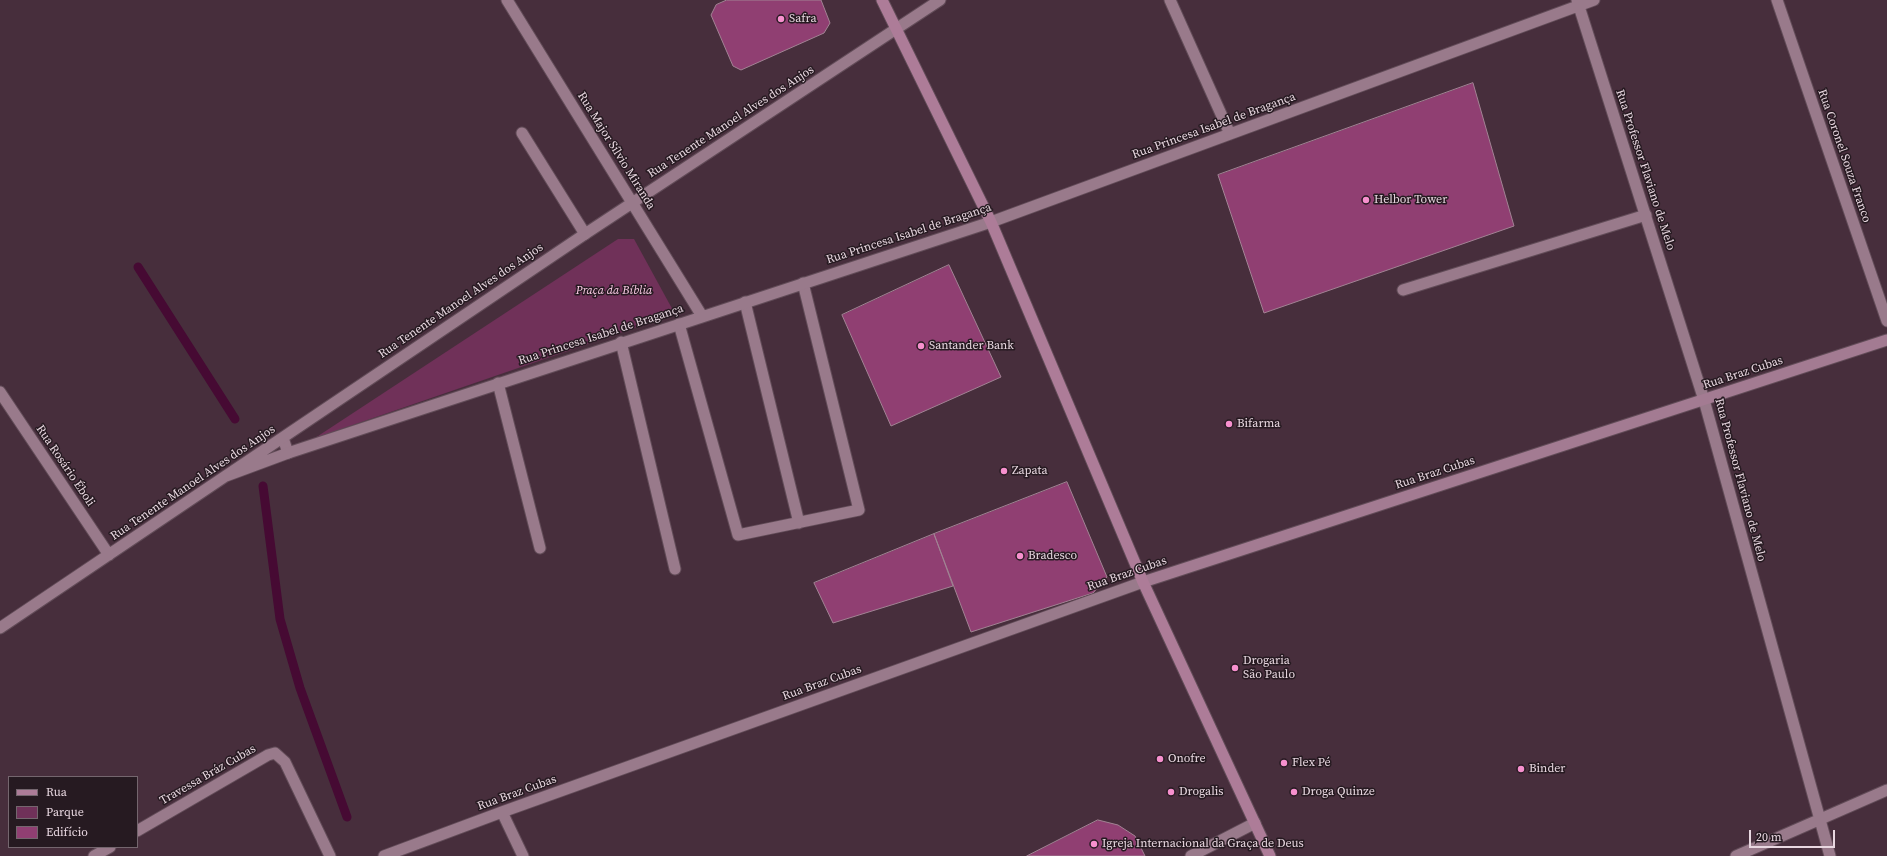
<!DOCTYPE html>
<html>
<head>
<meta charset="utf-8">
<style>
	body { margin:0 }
	#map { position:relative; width:1887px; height:856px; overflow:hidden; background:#472e3c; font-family:"Source Serif 4",serif }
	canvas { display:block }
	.legend { position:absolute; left:8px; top:776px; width:130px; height:72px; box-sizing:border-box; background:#261a21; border:1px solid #74666e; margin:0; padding:5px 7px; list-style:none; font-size:12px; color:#e9d8e1 }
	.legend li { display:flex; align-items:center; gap:8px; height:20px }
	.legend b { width:20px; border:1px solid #74666e }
	.scale { position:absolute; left:1749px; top:830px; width:86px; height:18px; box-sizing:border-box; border:2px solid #e9d8e1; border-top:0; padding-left:5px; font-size:12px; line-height:14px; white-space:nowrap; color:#e9d8e1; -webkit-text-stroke:3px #261a21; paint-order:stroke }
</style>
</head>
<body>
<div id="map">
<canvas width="1887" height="856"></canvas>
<ul class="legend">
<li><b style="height:5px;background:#ad7c98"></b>Rua</li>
<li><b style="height:11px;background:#703159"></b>Parque</li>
<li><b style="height:11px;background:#903f72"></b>Edifício</li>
</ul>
<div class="scale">20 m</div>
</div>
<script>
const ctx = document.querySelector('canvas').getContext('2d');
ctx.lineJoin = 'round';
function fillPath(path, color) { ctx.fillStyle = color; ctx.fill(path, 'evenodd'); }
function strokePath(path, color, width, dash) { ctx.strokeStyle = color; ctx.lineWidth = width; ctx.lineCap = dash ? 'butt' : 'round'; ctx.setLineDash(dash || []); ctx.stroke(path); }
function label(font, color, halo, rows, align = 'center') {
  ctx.font = font + ' "Source Serif 4",serif'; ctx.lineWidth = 3; ctx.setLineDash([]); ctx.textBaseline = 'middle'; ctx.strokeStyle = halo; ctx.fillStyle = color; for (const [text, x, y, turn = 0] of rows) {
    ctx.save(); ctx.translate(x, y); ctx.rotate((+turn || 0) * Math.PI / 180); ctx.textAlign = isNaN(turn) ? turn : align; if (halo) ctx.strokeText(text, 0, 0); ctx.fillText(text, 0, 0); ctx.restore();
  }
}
fillPath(new Path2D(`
	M 618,239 L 634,239 L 675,314 L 315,438 Z`), '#703159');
strokePath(new Path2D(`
	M 138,267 L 235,419
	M 263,486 L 280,619 L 300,688 L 347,817`), '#460a33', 9);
const building = new Path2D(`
	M 727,0 L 821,0 L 830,23 L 824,33 L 741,70 L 733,66 L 711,15 L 716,5 Z
	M 1473,83 L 1514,226 L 1264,313 L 1218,175 Z
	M 949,265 L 1001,377 L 891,426 L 842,315 Z
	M 1067,482 L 1107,577 L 1093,593 L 971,632 L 934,534 Z
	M 934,534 L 953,586 L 833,623 L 814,583 Z
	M 1098,820 L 1118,825 L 1135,836 L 1145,856 L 1027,856 Z`);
fillPath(building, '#903f72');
strokePath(building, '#a28394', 1);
const service = new Path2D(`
	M 522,133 L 585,234
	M 1403,290 L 1646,215
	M 745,302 L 799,523
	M 679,324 L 738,535 L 859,510 L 803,283
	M 621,342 L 675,569
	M 498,383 L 540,548
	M 283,438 L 288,453
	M 1191,856 L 1255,823`);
const minor = new Path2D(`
	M 507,0 L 702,316
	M 1170,0 L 1230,134
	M 1577,0 L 1704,400 L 1830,856
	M 1777,0 L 1887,321
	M 0,392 L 109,555
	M 226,476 L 288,453 L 991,222 L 1594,0
	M 0,628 L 585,234 L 940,0
	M 502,812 L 523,856
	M 137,831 L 268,755 L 275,753 L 285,762 L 330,856
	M 94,856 L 110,847
	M 384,856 L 502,812 L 1143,582
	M 1736,856 L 1887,790`);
const secondary = new Path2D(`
	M 1143,582 L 1887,340`);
const primary = new Path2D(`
	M 882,0 L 991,222 L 1143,582 L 1270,856`);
strokePath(service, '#624c58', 13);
strokePath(minor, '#624c58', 13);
strokePath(secondary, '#624c58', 13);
strokePath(primary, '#624c58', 13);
strokePath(service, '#997a8b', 11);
strokePath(minor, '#997a8b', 11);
strokePath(secondary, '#a37b92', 11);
strokePath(primary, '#ad7c98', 11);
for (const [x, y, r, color] of [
	[781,19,4,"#f790ce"],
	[1366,200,4,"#f790ce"],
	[921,346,4,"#f790ce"],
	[1229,424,4,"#f790ce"],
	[1004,471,4,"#f790ce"],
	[1020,556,4,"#f790ce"],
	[1235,668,4,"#f790ce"],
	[1160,759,4,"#f790ce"],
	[1284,763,4,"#f790ce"],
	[1521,769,4,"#f790ce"],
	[1171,792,4,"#f790ce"],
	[1294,792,4,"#f790ce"],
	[1094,844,4,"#f790ce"]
]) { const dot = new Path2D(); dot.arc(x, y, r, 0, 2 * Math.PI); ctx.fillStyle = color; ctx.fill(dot); strokePath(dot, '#261a21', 1.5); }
label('12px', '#e9d8e1', '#261a21', [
	["Safra",789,19],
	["Helbor Tower",1374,200],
	["Santander Bank",929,346],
	["Bifarma",1237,424],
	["Zapata",1012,471],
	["Bradesco",1028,556],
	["Drogaria",1243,661],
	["São Paulo",1243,675],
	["Onofre",1168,759],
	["Flex Pé",1292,763],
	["Binder",1529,769],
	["Drogalis",1179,792],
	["Droga Quinze",1302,792],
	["Igreja Internacional da Graça de Deus",1102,844]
], 'left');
label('12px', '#e9d8e1', '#261a21', [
	["Rua Tenente Manoel Alves dos Anjos",731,122,-33],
	["Rua Princesa Isabel de Bragança",1214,126,-20],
	["Rua Major Sílvio Miranda",616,151,58],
	["Rua Coronel Souza Franco",1844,156,71],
	["Rua Professor Flaviano de Melo",1645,170,72],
	["Rua Princesa Isabel de Bragança",909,234,-18],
	["Rua Tenente Manoel Alves dos Anjos",461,301,-34],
	["Rua Princesa Isabel de Bragança",601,335,-18],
	["Rua Braz Cubas",1743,373,-18],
	["Rua Rosário Éboli",65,466,56],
	["Rua Braz Cubas",1435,473,-18],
	["Rua Professor Flaviano de Melo",1740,480,75],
	["Rua Tenente Manoel Alves dos Anjos",193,483,-34],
	["Rua Braz Cubas",1127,574,-19],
	["Rua Braz Cubas",822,683,-20],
	["Travessa Bráz Cubas",208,775,-30],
	["Rua Braz Cubas",517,793,-20]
]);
label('italic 12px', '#facbe5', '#261a21', [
	["Praça da Bíblia",614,291]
]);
</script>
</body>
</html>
